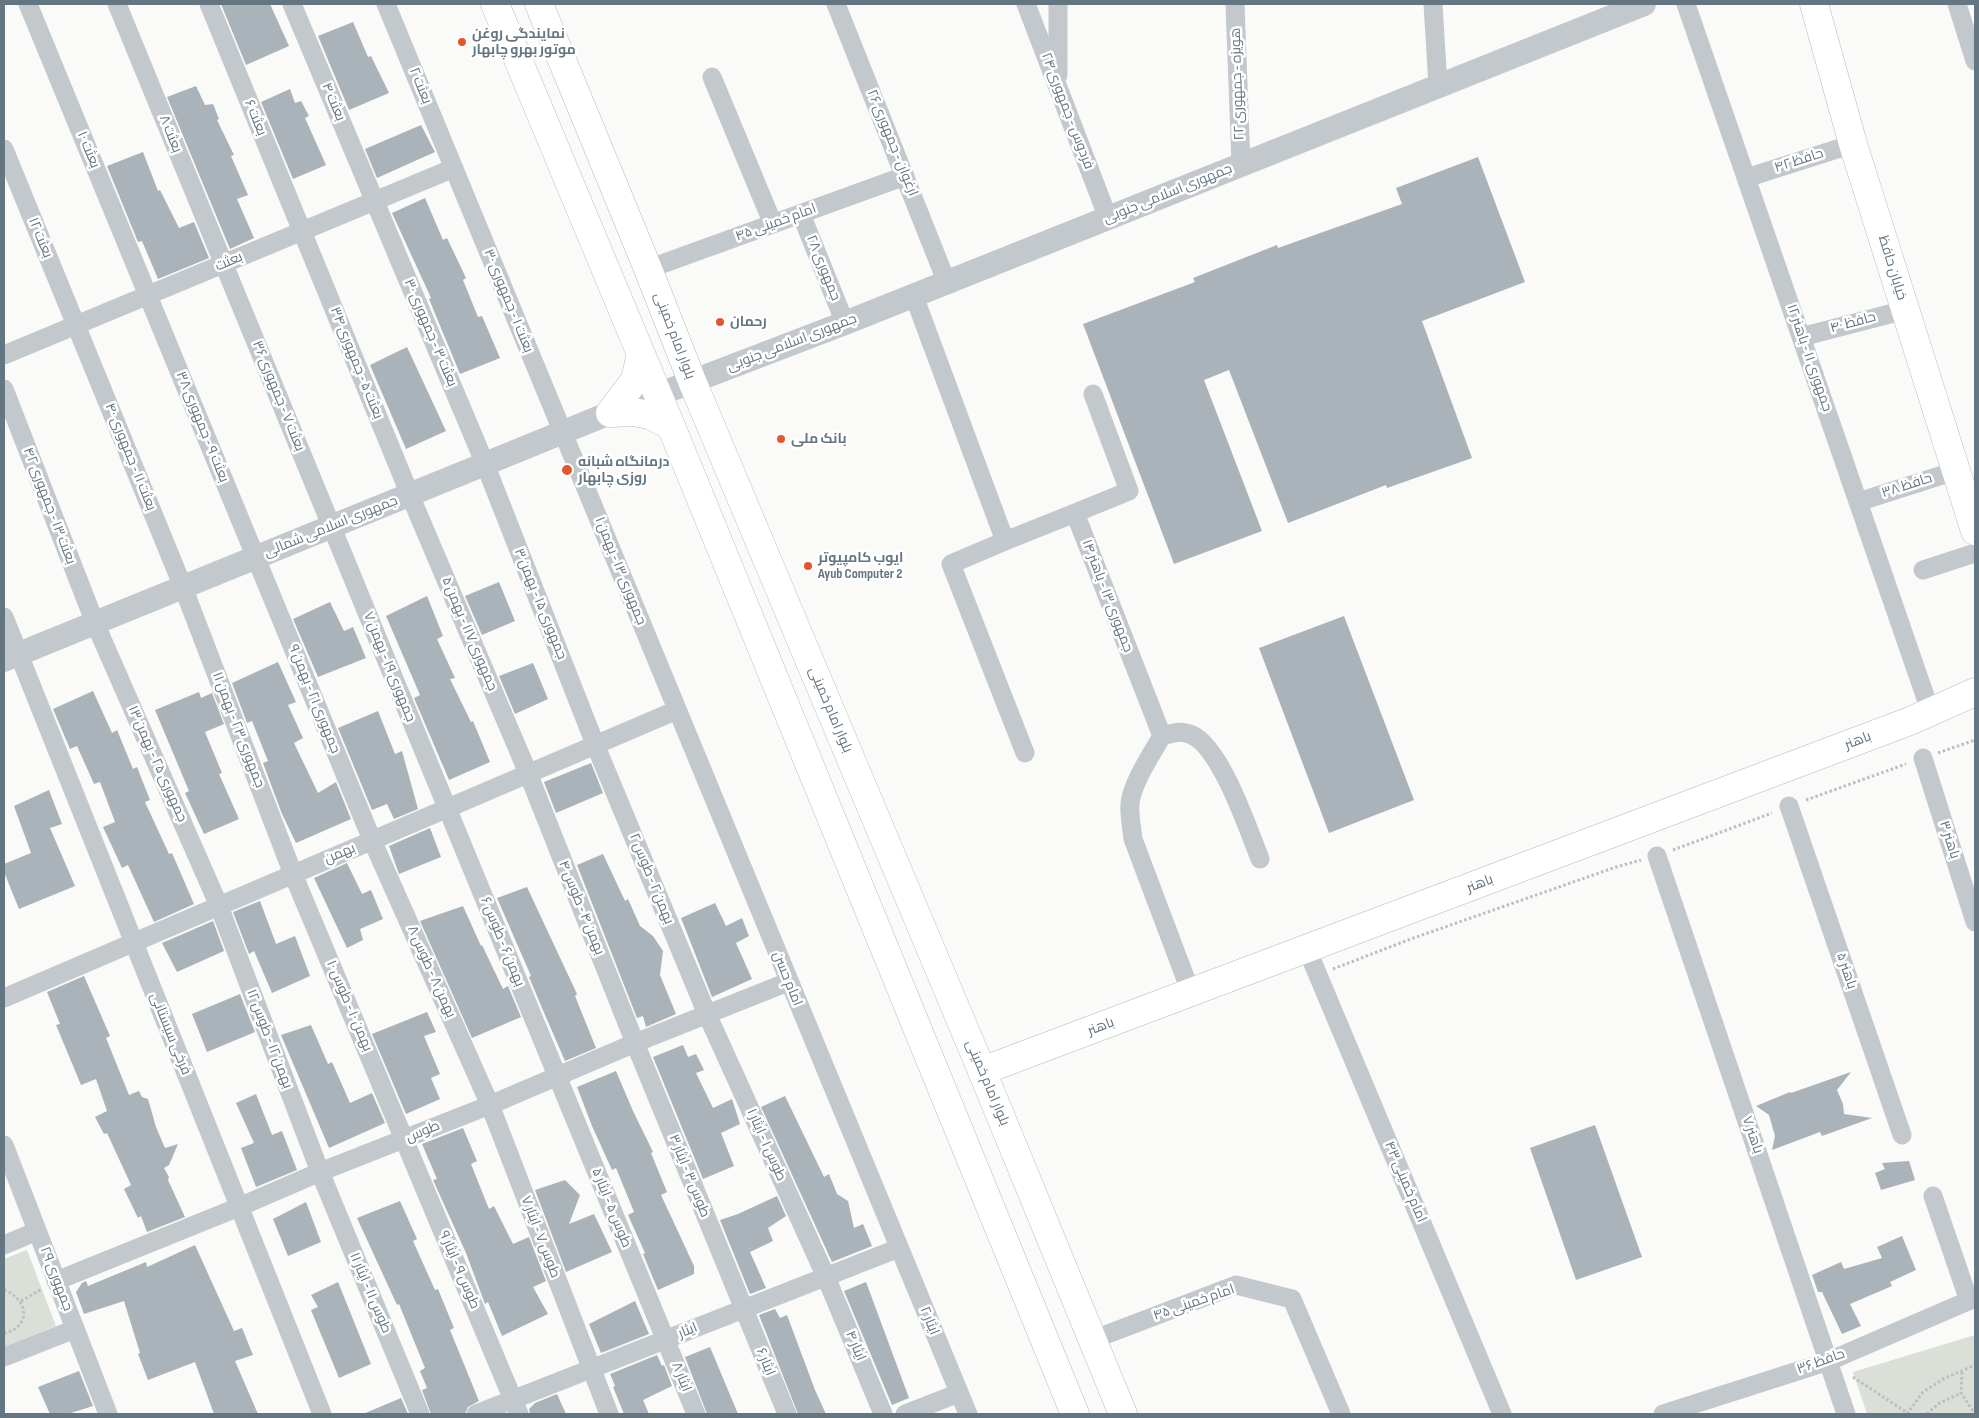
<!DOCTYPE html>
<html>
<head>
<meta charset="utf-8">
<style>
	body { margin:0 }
	#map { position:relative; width:1979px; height:1418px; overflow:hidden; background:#fafaf8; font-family:"Sofia Sans Condensed",sans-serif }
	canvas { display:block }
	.frame { position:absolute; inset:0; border:5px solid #657683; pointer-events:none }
</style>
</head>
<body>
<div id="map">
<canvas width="1979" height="1418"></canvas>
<div class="frame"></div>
</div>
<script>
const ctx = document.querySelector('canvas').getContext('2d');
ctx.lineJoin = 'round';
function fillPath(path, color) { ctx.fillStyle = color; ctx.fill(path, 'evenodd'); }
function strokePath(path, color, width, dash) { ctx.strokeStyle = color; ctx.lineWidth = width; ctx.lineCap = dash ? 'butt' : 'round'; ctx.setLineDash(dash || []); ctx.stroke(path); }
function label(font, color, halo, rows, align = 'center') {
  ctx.font = font + ' "Sofia Sans Condensed",Cairo,sans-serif'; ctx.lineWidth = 5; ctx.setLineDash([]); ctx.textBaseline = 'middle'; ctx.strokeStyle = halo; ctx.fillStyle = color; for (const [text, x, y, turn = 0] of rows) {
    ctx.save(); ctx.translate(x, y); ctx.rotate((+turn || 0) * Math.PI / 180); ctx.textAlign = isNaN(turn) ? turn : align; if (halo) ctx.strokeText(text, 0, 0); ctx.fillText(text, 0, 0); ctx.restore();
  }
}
fillPath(new Path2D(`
	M 27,1250 L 56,1326 L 4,1347 L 4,1259 Z
	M 1975,1335 L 1975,1414 L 1867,1414 L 1853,1372 Z`), '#dadfd7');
fillPath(new Path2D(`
	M 221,4 L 270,4 L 289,46 L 246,65 Z
	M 353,22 L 368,57 L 371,56 L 389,93 L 349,110 L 318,36 Z
	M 196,86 L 205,105 L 213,104 L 219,119 L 217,120 L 234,155 L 231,156 L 248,195 L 237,199 L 254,238 L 230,249 L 167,97 Z
	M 290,89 L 295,103 L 301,101 L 309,116 L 305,118 L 326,165 L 293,179 L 261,102 Z
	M 421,125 L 435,152 L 377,178 L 365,149 Z
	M 143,152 L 158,191 L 160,190 L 179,228 L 194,222 L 209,258 L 158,279 L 142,241 L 138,242 L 107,166 Z
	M 1478,157 L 1525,282 L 1422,321 L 1472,458 L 1387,488 L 1386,485 L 1288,523 L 1229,370 L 1204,380 L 1262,531 L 1174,564 L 1083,324 L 1195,282 L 1193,278 L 1277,245 L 1278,248 L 1402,204 L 1396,188 Z
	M 425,198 L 443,240 L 447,238 L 466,278 L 463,280 L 478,317 L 482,316 L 500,358 L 460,374 L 429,299 L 431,298 L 392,213 Z
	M 407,347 L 446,431 L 406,449 L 370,365 Z
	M 499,582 L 515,621 L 482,635 L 465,596 Z
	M 427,596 L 443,636 L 437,639 L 455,678 L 450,679 L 471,722 L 473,721 L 490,762 L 449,780 L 414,698 L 420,695 L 386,616 Z
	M 330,602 L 344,631 L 353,627 L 366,658 L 318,677 L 293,619 Z
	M 1344,616 L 1414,800 L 1329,833 L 1259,648 Z
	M 278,662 L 296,702 L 288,705 L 303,738 L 294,743 L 318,793 L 336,782 L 351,819 L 296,843 L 282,814 L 263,763 L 268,761 L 252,721 L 247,723 L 232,683 Z
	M 533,663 L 548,699 L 515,714 L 499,676 Z
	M 93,691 L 112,733 L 117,730 L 133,769 L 137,767 L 150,800 L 145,802 L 169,854 L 172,853 L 194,904 L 154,922 L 128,865 L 122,868 L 103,827 L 115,822 L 100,782 L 94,784 L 77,746 L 70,749 L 53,709 Z
	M 199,692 L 201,698 L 212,693 L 224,724 L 205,732 L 222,773 L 219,774 L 239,819 L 204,834 L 185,793 L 189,791 L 155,710 Z
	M 378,711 L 395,754 L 402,751 L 418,809 L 394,819 L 387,804 L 372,810 L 338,728 Z
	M 591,763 L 603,793 L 556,813 L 544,782 Z
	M 49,790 L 62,824 L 50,828 L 75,886 L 19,909 L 4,872 L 4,864 L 31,853 L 14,806 Z
	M 430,828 L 441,857 L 399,874 L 389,846 Z
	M 603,854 L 625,901 L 628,899 L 640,926 L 653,936 L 663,951 L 660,975 L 676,1014 L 646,1027 L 643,1016 L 637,1018 L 577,865 Z
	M 347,863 L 362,894 L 371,890 L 383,919 L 360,929 L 363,940 L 347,948 L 314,878 Z
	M 527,887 L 577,994 L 575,996 L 596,1048 L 565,1061 L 542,1008 L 529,977 L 531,976 L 497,898 Z
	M 260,901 L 276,944 L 295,936 L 310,976 L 272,993 L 254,951 L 249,954 L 233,912 Z
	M 715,903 L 726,926 L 742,918 L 749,936 L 736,943 L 752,979 L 712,997 L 681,918 Z
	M 463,906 L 481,946 L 482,945 L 503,989 L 508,986 L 521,1017 L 472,1038 L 420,921 Z
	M 213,921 L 224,951 L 177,972 L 162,943 Z
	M 84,976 L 110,1036 L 106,1038 L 129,1095 L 139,1091 L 142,1097 L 148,1099 L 156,1127 L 165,1148 L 178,1144 L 169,1165 L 164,1168 L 169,1177 L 168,1180 L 185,1217 L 147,1232 L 141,1216 L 138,1218 L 124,1189 L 131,1185 L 107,1133 L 104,1134 L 95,1117 L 107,1111 L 96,1079 L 81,1085 L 56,1025 L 60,1024 L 47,992 Z
	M 240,994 L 255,1032 L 207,1052 L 192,1014 Z
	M 427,1012 L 436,1032 L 424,1036 L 440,1074 L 431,1078 L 440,1099 L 406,1114 L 372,1034 Z
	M 311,1025 L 328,1064 L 332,1062 L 350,1103 L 372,1093 L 385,1123 L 329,1148 L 281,1035 Z
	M 683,1045 L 688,1057 L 696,1054 L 704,1070 L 696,1073 L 713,1108 L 732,1099 L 740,1124 L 721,1133 L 734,1166 L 703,1179 L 653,1057 Z
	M 616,1071 L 633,1111 L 653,1152 L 651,1153 L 667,1192 L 661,1195 L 694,1266 L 694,1274 L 658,1290 L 643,1254 L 645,1253 L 628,1215 L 634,1212 L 616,1168 L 612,1170 L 592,1126 L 577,1087 Z
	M 1851,1072 L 1837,1090 L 1843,1104 L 1844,1114 L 1872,1118 L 1822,1136 L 1820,1132 L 1772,1150 L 1775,1136 L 1769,1115 L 1756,1106 L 1790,1092 L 1791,1093 Z
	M 256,1094 L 272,1135 L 282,1131 L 297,1170 L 256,1187 L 241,1148 L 254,1143 L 236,1103 Z
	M 785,1096 L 824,1177 L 829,1174 L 837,1194 L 848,1201 L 854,1228 L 863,1224 L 872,1246 L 832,1262 L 761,1107 Z
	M 1595,1125 L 1642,1257 L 1576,1280 L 1530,1148 Z
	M 463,1128 L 477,1161 L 471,1164 L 489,1209 L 494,1206 L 513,1244 L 529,1237 L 546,1281 L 533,1287 L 548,1314 L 502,1336 L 488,1302 L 485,1304 L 466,1253 L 433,1180 L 437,1179 L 422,1144 Z
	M 1909,1161 L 1915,1180 L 1881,1190 L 1875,1173 L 1885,1169 L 1882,1163 Z
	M 565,1180 L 580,1195 L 569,1224 L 594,1214 L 612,1252 L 566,1272 L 535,1190 Z
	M 777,1196 L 786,1216 L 768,1228 L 773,1241 L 750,1252 L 766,1288 L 750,1294 L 720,1220 L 738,1214 Z
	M 400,1201 L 417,1239 L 413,1241 L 435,1290 L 438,1289 L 454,1328 L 450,1330 L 479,1401 L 468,1407 L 465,1414 L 431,1414 L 422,1390 L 427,1388 L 420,1371 L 425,1368 L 399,1304 L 397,1305 L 357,1218 Z
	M 306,1202 L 321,1242 L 288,1256 L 273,1219 Z
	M 1902,1236 L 1916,1270 L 1890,1282 L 1892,1286 L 1850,1304 L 1861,1326 L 1842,1334 L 1822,1292 L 1818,1292 L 1812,1275 L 1841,1262 L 1844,1269 L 1882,1258 L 1877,1247 Z
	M 195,1245 L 234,1331 L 242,1328 L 253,1355 L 235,1361 L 258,1414 L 214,1414 L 195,1362 L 148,1380 L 138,1354 L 140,1353 L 124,1301 L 84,1314 L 76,1292 L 82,1283 L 86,1281 L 88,1286 L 146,1262 L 147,1267 Z
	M 338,1282 L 371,1364 L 339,1378 L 311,1310 L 318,1307 L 311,1295 Z
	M 866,1282 L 909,1398 L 892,1405 L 844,1291 Z
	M 635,1301 L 649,1334 L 601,1353 L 589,1324 Z
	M 775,1309 L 780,1318 L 787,1315 L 815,1390 L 826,1414 L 798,1414 L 759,1315 Z
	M 710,1347 L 738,1414 L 707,1414 L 685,1357 Z
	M 657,1355 L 662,1366 L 664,1365 L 672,1386 L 643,1400 L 649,1414 L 624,1414 L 613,1387 L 615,1386 L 610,1374 Z
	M 79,1371 L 93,1406 L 68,1414 L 50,1414 L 38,1387 Z
	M 557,1394 L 566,1414 L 530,1414 L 529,1409 L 535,1403 Z
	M 401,1398 L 408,1414 L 363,1414 Z`), '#aab3b9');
const secondary = new Path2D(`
	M 1814,4 L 1853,144 L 1975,531
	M 982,1071 L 1910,721 L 1975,692`);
const primary = new Path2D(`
	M 495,4 L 671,426 L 1075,1414
	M 539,4 L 648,269 L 692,381 L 982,1071 L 1123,1414
	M 610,413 L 635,380 L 641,354
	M 610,413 L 633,412 L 650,415 L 671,426`);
strokePath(secondary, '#b3babf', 29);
strokePath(primary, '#b5babe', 29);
strokePath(new Path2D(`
	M 1938,753 L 1975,740
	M 1806,800 L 1906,764
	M 1673,850 L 1772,813
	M 1333,969 L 1408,940 L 1616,867 L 1641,860
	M 4,1290 C 29,1299 31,1328 4,1333
	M 21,1301 L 42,1289
	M 1962,1372 L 1961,1393 L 1975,1414
	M 1853,1377 L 1909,1414
	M 1907,1414 L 1923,1392 L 1943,1379 L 1975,1365
	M 1927,1414 L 1938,1404 L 1961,1393`), '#bbbfc2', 3, [2.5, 2.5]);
strokePath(new Path2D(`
	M 28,4 L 372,840 L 490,1105 L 609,1414
	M 117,4 L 696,1414
	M 209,4 L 410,495 L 528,773 L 635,1043 L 787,1414
	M 292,4 L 485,464 L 595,744 L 707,1014 L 826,1277 L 883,1414
	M 386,4 L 968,1414
	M 836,4 L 947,283
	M 1026,4 L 1108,218
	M 1235,4 L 1241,165
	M 1433,4 L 1438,86
	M 1686,4 L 1931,713
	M 1957,4 L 1975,61
	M 1058,75 L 1058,4
	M 712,77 L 773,224
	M 4,149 L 183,587 L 293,874 L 519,1414
	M 1746,178 L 1853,144
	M 801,214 L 845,323
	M 648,269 L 905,176
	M 914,296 L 1005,541 L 1075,513 L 1162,736 C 1152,753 1131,785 1130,804 C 1129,815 1132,828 1133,839 L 1191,993
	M 1801,337 L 1905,310
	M 4,355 L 454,168
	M 4,389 L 95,623 L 219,906 L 320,1172 L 420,1414
	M 1858,502 L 1955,471
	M 1075,513 L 1129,491 L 1093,394
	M 1005,541 L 951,564 L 1025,753
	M 1923,570 L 1975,553
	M 4,617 L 322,1414
	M 1162,736 C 1172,733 1181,730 1192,735 C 1221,748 1248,829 1260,859
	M 1923,758 L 1975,922
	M 1789,806 L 1902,1135
	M 1657,856 L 1846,1414
	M 1307,949 L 1502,1414
	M 4,998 L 677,710
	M 4,1145 L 108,1414
	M 1933,1196 L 1969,1301
	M 4,1245 L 37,1231
	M 56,1281 L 239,1207 L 320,1172 L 490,1105 L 635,1043 L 788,982
	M 1092,1340 L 1236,1285 L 1292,1299 L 1341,1414
	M 4,1357 L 75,1329
	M 476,1414 L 899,1248
	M 905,1414 L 959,1393
	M 1663,1414 L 1829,1361 L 1975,1298`), '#c3c8cc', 19);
strokePath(new Path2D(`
	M 4,660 L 610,413 L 845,323 L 1644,4`), '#c3c8cc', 24);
strokePath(secondary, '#fff', 28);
strokePath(primary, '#fff', 28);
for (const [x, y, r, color] of [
	[462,42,5,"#e4572e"],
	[720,322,5,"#e4572e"],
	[781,439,5,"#e4572e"],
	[567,470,6,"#e4572e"],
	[808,566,5,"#e4572e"]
]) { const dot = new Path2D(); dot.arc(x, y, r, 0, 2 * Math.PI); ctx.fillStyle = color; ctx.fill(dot); strokePath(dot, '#fff', 2); }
label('bold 14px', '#657683', '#fff', [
	["نمایندگی روغن",472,34],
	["موتور بهرو چابهار",472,50],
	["رحمان",730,322],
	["بانک ملی",791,439],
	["درمانگاه شبانه",578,462],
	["روزی چابهار",578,478],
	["ایوب کامپیوتر",818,558],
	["Ayub Computer 2",818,574]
], 'left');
label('14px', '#657683', '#fff', [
	["هویزه - جمهوری ۲۲",1238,84,-92],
	["بعثت ۲",420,86,68],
	["بعثت ۴",333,102,67],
	["فردوس - جمهوری ۲۴",1067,111,69],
	["بعثت ۶",255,118,68],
	["بعثت ۸",170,134,68],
	["ارغوان - جمهوری ۲۶",892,143,68],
	["بعثت ۱۰",88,150,68],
	["حافظ ۴۲",1799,161,-18],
	["جمهوری اسلامی جنوبی",1168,194,-22],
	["امام خمینی ۴۵",776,223,-20],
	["بعثت ۱۲",40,238,68],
	["بعثت",229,262,-23],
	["جمهوری ۲۸",823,268,68],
	["خیابان حافظ",1892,268,73],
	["بعثت ۱ - جمهوری ۳۰",508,301,68],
	["حافظ ۴۰",1853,323,-15],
	["بعثت ۳ - جمهوری ۳۰",430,333,67],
	["بلوار امام خمینی",674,336,69],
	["جمهوری اسلامی جنوبی",792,343,-21],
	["جمهوری ۱۱ - باهنر ۱۲",1809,358,71],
	["بعثت ۵ - جمهوری ۳۴",356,363,68],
	["بعثت ۷ - جمهوری ۳۶",278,396,68],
	["بعثت ۹ - جمهوری ۳۸",202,427,68],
	["بعثت ۱۱ - جمهوری ۴۰",130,457,68],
	["حافظ ۳۸",1907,486,-18],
	["بعثت ۱۳ - جمهوری ۴۲",49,506,69],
	["جمهوری اسلامی شمالی",331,527,-22],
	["جمهوری ۱۳ - بهمن ۱",620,571,68],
	["جمهوری ۱۳ - باهنر ۱۴",1107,596,69],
	["جمهوری ۱۵ - بهمن ۳",540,604,68],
	["جمهوری ۱۱۷ - بهمن ۵",469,634,67],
	["جمهوری ۱۹ - بهمن ۷",389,667,68],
	["جمهوری ۲۱ - بهمن ۹",314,699,68],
	["بلوار امام خمینی",830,710,67],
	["جمهوری ۲۳ - بهمن ۱۱",238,730,69],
	["باهنر",1858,741,-21],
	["جمهوری ۲۵ - بهمن ۱۳",157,764,66],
	["باهنر ۳",1949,840,72],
	["بهمن",340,854,-23],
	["بهمن ۲ - طوس ۲",651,879,68],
	["باهنر",1480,884,-21],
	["بهمن ۴ - طوس ۴",581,908,68],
	["بهمن ۶ - طوس ۶",502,942,68],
	["باهنر ۵",1846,971,71],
	["بهمن ۸ - طوس ۸",431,972,66],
	["امام حسن",787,979,68],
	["بهمن ۱۰ - طوس ۱۰",349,1006,67],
	["باهنر",1101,1027,-21],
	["فرخی سیستانی",170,1034,68],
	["بهمن ۱۲ - طوس ۱۲",269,1039,69],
	["بلوار امام خمینی",987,1083,67],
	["طوس",423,1132,-22],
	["باهنر ۷",1752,1135,71],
	["طوس ۱ - ایثار ۱",766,1145,66],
	["طوس ۳ - ایثار ۳",689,1176,68],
	["امام خمینی ۴۳",1405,1182,67],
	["طوس ۵ - ایثار ۵",611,1208,68],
	["طوس ۷ - ایثار ۷",540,1237,69],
	["طوس ۹ - ایثار ۹",459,1270,67],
	["جمهوری ۲۹",56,1279,69],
	["طوس ۱۱ - ایثار ۱۱",370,1293,67],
	["امام خمینی ۴۵",1194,1303,-19],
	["ایثار ۲",929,1321,68],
	["ایثار",688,1331,-22],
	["ایثار ۴",855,1346,67],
	["ایثار ۶",765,1362,68],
	["حافظ ۳۶",1821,1362,-20],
	["ایثار ۸",681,1377,68]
]);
</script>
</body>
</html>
